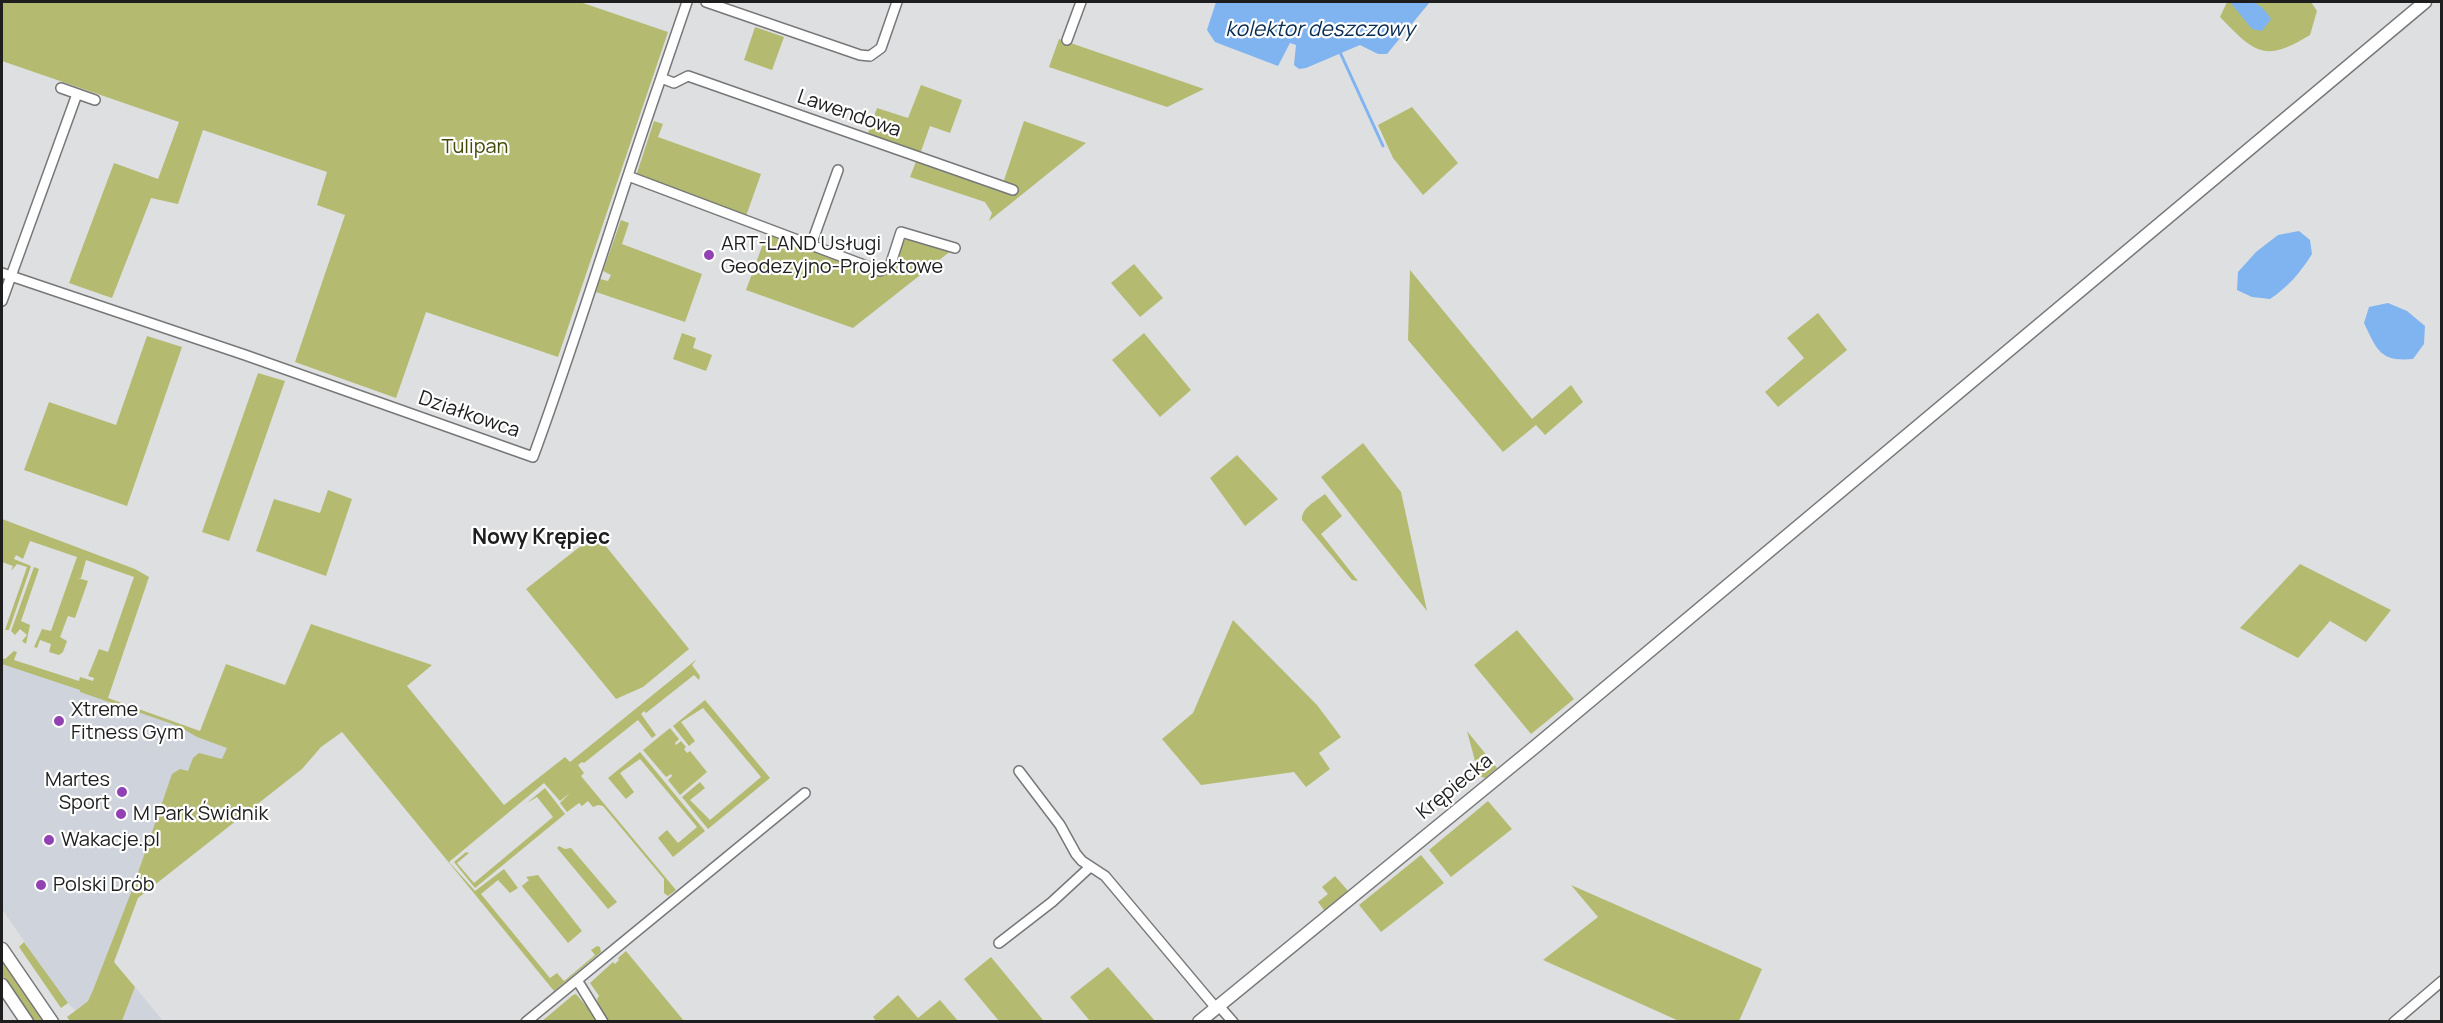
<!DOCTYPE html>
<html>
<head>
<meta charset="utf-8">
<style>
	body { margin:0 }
	#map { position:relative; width:2443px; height:1023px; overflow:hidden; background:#dedfe1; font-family:Manrope,sans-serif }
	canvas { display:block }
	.frame { position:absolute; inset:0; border:3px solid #1e1e1f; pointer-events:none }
</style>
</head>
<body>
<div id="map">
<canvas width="2443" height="1023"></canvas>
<div class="frame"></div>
</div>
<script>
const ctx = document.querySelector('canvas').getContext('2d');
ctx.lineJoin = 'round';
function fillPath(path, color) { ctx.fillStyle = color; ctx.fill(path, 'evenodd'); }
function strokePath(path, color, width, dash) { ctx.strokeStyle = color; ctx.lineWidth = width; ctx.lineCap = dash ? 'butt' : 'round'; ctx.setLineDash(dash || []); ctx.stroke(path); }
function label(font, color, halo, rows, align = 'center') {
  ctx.font = font + ' Manrope,sans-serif'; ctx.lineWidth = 4.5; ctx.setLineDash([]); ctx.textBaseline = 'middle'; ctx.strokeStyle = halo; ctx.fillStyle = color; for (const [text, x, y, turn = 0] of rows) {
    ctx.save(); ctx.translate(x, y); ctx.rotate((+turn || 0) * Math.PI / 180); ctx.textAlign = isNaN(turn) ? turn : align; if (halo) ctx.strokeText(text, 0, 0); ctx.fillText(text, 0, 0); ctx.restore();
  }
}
fillPath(new Path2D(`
	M 2,660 L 295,766 L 132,890 L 93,990 L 88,1001 L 75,1010 L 64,999 L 2,909 Z
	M 135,987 L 163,1021 L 122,1022 Z`), '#ced3dc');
fillPath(new Path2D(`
	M 2,2 L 580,2 L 668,32 L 558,357 L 426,312 L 396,398 L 295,362 L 345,215 L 317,205 L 327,172 L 203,130 L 178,204 L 151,198 L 112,298 L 69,283 L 114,163 L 158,179 L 179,122 L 2,61 Z
	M 2227,2 L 2311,2 L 2317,11 L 2310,35 C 2264,63 2255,53 2220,17 Z
	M 755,27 L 784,37 L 772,70 L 744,60 Z
	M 1059,39 L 1204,89 L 1167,107 L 1049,67 Z
	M 921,85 L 962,100 L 950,133 L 930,126 L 920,154 L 867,136 L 877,108 L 908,118 Z
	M 1412,107 L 1458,163 L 1423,195 L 1393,158 L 1378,125 Z
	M 654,121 L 663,124 L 658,137 L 761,174 L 746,216 L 636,176 Z
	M 1024,121 L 1086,143 L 989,221 L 992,213 L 985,202 L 910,177 L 917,159 L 1001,189 Z
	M 621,220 L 629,223 L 622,244 L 702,274 L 685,322 L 596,292 L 600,279 L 608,281 L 611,275 L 603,271 Z
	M 767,233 L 884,274 L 892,269 L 902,242 L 908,238 L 952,250 L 853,328 L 746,290 Z
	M 1134,264 L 1163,298 L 1140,317 L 1111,283 Z
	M 1410,270 L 1532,419 L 1571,385 L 1583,402 L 1545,435 L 1536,425 L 1503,452 L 1408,340 Z
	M 1818,313 L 1847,350 L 1778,407 L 1765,392 L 1804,358 L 1787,338 Z
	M 682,333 L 696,338 L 693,348 L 712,355 L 706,371 L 673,359 Z
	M 1144,333 L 1191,390 L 1160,417 L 1112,360 Z
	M 147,336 L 182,347 L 127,506 L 24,470 L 49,402 L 116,425 Z
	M 258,373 L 285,381 L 229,541 L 202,532 Z
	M 1363,443 L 1401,492 L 1427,611 L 1321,477 Z
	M 1237,455 L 1278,499 L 1245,526 L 1210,478 Z
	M 328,490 L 352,499 L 326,576 L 256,551 L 274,499 L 320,513 Z
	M 1325,494 L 1342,516 L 1321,534 L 1358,581 L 1352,580 L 1302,520 C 1301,508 1316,501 1325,494 Z
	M 2,519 L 135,569 L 149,577 L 108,698 L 200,731 L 226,664 L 285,685 L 311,624 L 432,665 L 407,686 L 504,805 L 565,757 L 570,762 L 697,659 L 692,665 L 700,676 L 699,680 L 694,675 L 646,713 L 644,711 L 641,714 L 656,735 L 652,738 L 638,720 L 584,763 L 582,762 L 578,765 L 584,773 L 581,776 L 676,890 L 668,896 L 664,893 L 664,879 L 603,806 L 598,805 L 593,807 L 588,801 L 582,806 L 579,803 L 567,812 L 560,803 L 570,793 L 560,801 L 544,783 L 449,862 L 475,891 L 504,869 L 518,888 L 510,893 L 498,880 L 481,894 L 550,978 L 557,973 L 564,981 L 595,955 L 591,950 L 597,946 L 600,947 L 601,952 L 554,991 L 342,732 L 321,747 L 302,769 L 138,898 L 114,962 L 135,987 L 122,1021 L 70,1021 L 67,1017 L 88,1001 L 93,990 L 132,890 L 172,774 L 180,769 L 188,771 L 193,758 L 199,753 L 222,759 L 227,748 L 197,737 L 178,726 L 80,692 L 80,690 L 2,664 L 2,658 L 5,659 L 14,651 L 17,652 L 14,660 L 79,681 L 80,677 L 93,681 L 94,678 L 88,676 L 99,649 L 108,652 L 134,577 L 86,560 L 81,578 L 78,578 L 88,581 L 75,618 L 68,616 L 60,637 L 67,641 L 63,652 L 59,655 L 49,652 L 51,644 L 40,640 L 37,648 L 34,647 L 42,629 L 51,631 L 77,557 L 30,541 L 23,559 L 16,555 L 14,559 L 31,566 L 9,630 L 5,630 L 27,567 L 17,564 L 11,571 L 13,566 L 2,562 Z
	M 596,534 L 689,649 L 643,687 L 616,699 L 526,589 Z
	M 2300,564 L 2391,610 L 2366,642 L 2330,621 L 2298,658 L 2240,628 Z
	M 34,567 L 39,569 L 21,621 L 30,625 L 26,644 L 22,641 L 27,635 L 20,629 L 15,635 L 11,631 Z
	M 1233,620 L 1317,705 L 1341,737 L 1319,753 L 1330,769 L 1306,787 L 1294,772 L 1201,785 L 1162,739 L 1193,713 Z
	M 1517,630 L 1574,699 L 1531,734 L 1474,665 Z
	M 705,700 L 770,778 L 708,829 L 682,797 L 700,782 L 705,788 L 690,800 L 710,820 L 761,777 L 703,708 L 681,722 L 695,741 L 689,746 L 673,726 Z
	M 670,728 L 679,739 L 675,743 L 676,745 L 681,741 L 686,747 L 684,749 L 687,753 L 690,751 L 707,772 L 680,795 L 668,780 L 672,776 L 671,774 L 666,777 L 643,750 Z
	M 1467,731 L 1497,768 L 1485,778 L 1479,776 Z
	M 640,752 L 705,831 L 673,857 L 658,838 L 667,830 L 678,843 L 697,827 L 640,759 L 620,773 L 634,792 L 626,799 L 608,778 Z
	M 545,788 L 565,814 L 475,888 L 454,862 L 466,852 L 469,853 L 457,863 L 474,883 L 553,817 L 537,797 L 527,803 Z
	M 1488,801 L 1512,829 L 1451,877 L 1429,850 Z
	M 559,846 L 565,849 L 571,848 L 617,902 L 608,909 L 557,848 Z
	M 1421,855 L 1444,883 L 1381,932 L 1359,905 Z
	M 538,875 L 582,931 L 568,943 L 520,884 L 522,886 L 529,880 L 526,877 Z
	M 1335,876 L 1349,892 L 1327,911 L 1324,910 L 1318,902 L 1328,894 L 1322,887 Z
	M 1571,885 L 1762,969 L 1739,1021 L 1679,1021 L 1543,960 L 1598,917 Z
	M 24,942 L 68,1003 L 61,1008 L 19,947 Z
	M 626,951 L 684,1021 L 607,1021 L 600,1010 L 597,999 L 599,996 L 590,983 L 613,962 L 615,964 L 619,960 L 618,958 Z
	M 991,957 L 1043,1020 L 1044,1021 L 999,1021 L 964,979 Z
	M 3,962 L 45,1021 L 34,1021 L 2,975 Z
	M 1108,967 L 1155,1021 L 1090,1021 L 1070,997 Z
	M 576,994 L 599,1021 L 541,1022 L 573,995 Z
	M 898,995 L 918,1018 L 940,1000 L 958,1021 L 876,1021 L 873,1017 Z`), '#b4bb70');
fillPath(new Path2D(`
	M 1216,2 L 1430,2 L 1387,54 L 1378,54 L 1360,45 L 1306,68 L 1299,69 L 1294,65 L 1296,45 L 1290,43 L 1278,66 L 1215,42 L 1207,30 Z
	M 2230,2 C 2252,0 2259,0 2271,19 L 2262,31 L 2252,29 Z
	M 2299,231 L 2310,240 L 2312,254 C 2300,273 2288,287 2270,299 L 2252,297 L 2237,290 L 2238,272 L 2256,252 L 2278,235 Z
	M 2388,303 L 2407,311 L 2425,326 L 2424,344 L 2413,359 C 2380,362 2377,350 2364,323 L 2369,307 Z`), '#7fb4f1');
strokePath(new Path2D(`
	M 1339,50 L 1383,146`), '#7fb4f1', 3);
const street = new Path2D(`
	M 706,2 L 860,55 L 870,56 L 881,48 L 897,2
	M 1067,40 L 1081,2
	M 661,78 L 687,2
	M 61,88 L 95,100
	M 628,176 L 880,271 L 890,266 L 901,232 L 955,248
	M 811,245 L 838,170
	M 2,273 L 245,355 L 533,457 C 579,332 617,204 661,78 L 674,83 L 688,76 L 1013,190
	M 2,301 L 77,94
	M 1019,771 L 1060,825 L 1076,854 L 1082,861 L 1105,876 L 1216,1008
	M 999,943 L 1052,902 L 1090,867
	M 577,980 L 603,1022
	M 1219,1006 L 1233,1022
	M 526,1022 L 805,793
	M 2394,1022 L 2442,981`);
const secondary = new Path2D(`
	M 2,949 L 52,1022
	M 2,985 L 27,1022
	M 1199,1022 L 1536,746 L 2425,2`);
strokePath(street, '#767778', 12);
strokePath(secondary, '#767778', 15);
strokePath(street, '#fff', 9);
strokePath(secondary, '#fff', 12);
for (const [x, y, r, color] of [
	[709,255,6,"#9141b1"],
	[59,721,6,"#9141b1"],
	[122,792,6,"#9141b1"],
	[121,814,6,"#9141b1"],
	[49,840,6,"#9141b1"],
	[41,885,6,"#9141b1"]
]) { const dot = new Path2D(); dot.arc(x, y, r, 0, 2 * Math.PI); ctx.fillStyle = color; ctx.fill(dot); strokePath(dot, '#fff', 2); }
label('20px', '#1e1e1f', '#fff', [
	["Lawendowa",849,114,19],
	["Działkowca",469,415,19],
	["Krępiecka",1455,787,-39]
]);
label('20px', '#454909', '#fff', [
	["Tulipan",475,147]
]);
label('20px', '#1e1e1f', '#fff', [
	["ART-LAND Usługi",721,244],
	["Geodezyjno-Projektowe",721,267],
	["Xtreme",71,710],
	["Fitness Gym",71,733],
	["Martes",110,780,"right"],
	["Sport",110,803,"right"],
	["M Park Świdnik",133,814],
	["Wakacje.pl",61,840],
	["Polski Drób",53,885]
], 'left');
label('italic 21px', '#062c53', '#fff', [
	["kolektor deszczowy",1320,30]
]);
label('bold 21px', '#1e1e1f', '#fff', [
	["Nowy Krępiec",541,538]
]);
</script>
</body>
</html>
